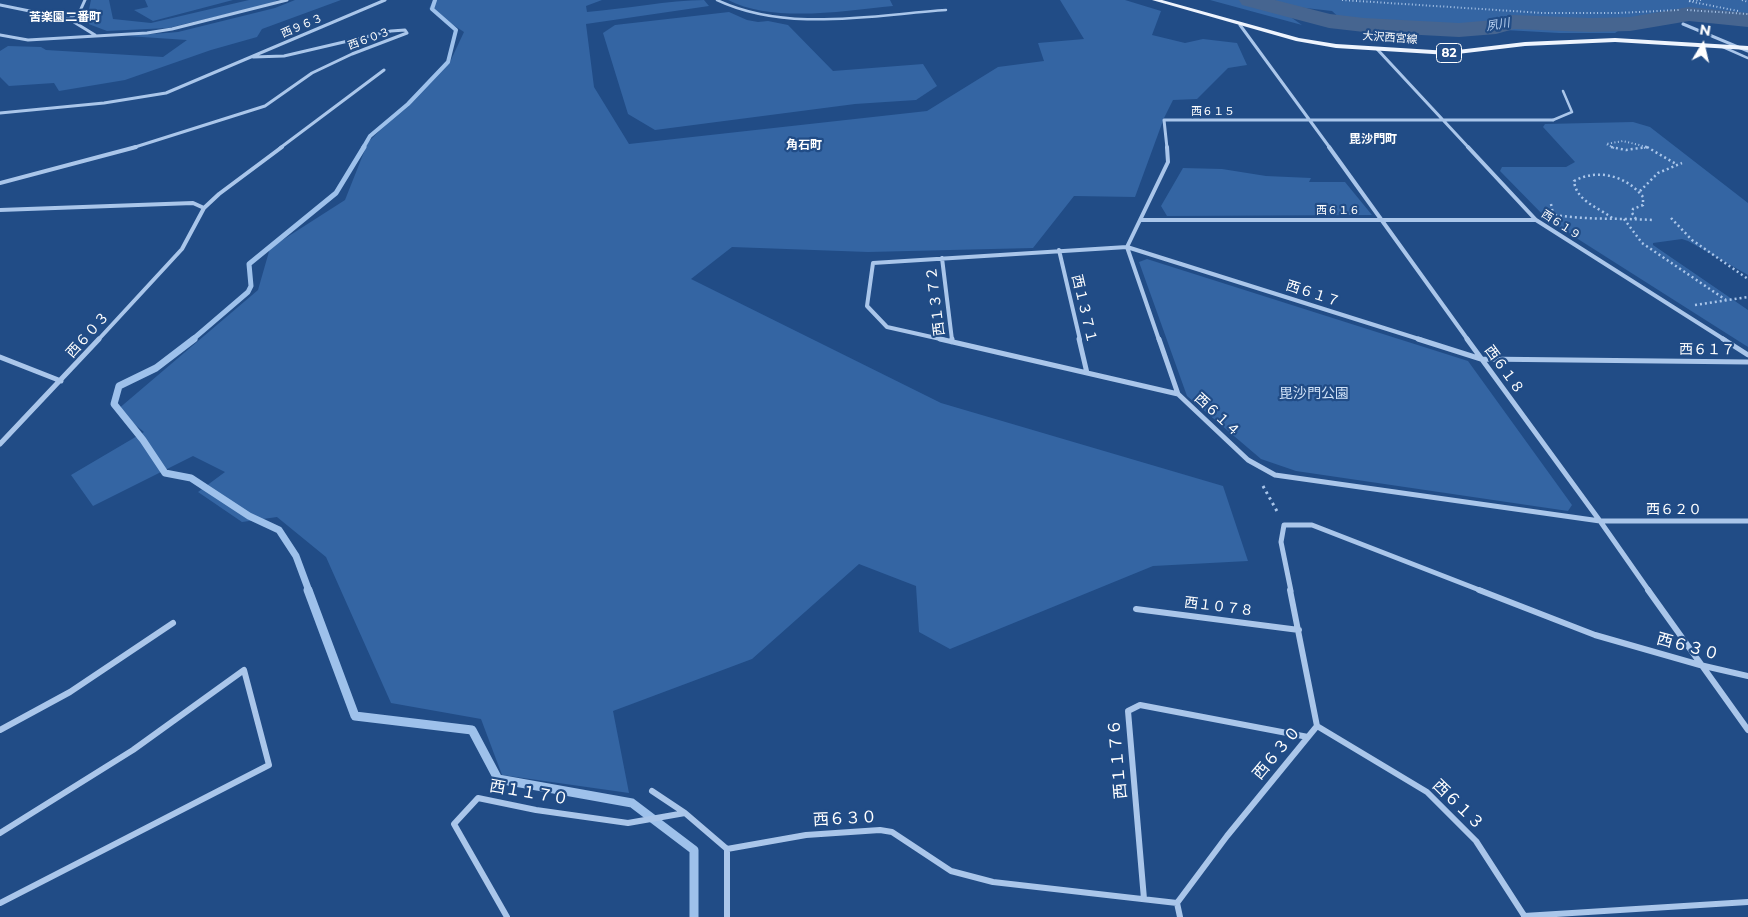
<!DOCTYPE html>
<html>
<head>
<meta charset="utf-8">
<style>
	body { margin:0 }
	#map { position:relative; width:1748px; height:917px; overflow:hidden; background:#214c86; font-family:Montserrat,sans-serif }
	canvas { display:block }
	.north { position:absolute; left:1678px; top:20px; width:50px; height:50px; -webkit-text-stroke:4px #214c86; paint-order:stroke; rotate:9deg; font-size:14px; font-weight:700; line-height:20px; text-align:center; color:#fff }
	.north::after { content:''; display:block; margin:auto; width:18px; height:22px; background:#fff; clip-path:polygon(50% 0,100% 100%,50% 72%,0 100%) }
</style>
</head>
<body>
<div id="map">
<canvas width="1748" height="917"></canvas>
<div class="north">N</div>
</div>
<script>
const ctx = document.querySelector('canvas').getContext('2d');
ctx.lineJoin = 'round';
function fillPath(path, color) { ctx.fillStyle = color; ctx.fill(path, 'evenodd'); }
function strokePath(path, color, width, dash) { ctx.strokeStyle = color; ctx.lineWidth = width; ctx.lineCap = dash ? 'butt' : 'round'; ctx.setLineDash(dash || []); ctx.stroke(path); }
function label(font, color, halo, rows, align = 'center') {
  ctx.font = font + ' Montserrat,"Noto Sans JP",sans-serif'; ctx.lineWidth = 4.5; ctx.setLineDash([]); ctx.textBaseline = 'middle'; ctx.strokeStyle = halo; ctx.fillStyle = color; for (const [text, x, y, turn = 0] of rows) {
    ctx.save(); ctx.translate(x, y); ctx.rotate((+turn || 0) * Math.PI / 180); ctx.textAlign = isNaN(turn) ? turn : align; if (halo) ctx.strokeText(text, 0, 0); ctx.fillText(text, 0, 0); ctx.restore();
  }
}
fillPath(new Path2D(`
	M 91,0 L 109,0 L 113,19 L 151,23 L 249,0 L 278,0 L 269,4 L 168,28 L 107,31 L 86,23 Z
	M 145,0 L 233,0 L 153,21 L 134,10 L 148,7 Z
	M 295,0 L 341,0 L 262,29 L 257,37 L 211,50 L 125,80 L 59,91 L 54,83 L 9,86 L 0,77 L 0,51 L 8,46 L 41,47 L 46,50 L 163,57 L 187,40 L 127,36 L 178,32 L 275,8 Z
	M 433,0 L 602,0 L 586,6 L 587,12 C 626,9 669,0 704,0 L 709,6 L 586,24 L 594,87 L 629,144 L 927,111 L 998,67 L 1044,61 L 1038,43 L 1084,39 L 1060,0 L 1125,0 L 1161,11 L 1152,35 L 1185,43 L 1203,39 L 1237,43 L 1247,65 L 1228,68 L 1197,99 L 1173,100 L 1164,118 L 1135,197 L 1074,196 L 1033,248 L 868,252 L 732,247 L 691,279 L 941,403 L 1223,486 L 1248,561 L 1153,566 L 950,649 L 919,632 L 916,586 L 859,564 L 752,659 L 613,711 L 629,793 L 502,775 L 481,719 L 391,703 L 326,557 L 277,517 L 242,522 L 198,492 L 225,472 L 193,456 L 93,506 L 71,475 L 144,432 L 117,410 L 258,290 L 270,248 L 345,200 L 368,142 L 449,64 L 464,32 L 429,9 Z
	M 728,0 L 890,0 L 893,6 C 844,11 772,23 728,0 Z
	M 1210,0 L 1266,0 L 1302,25 Z
	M 1274,0 L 1748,0 L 1748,17 L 1636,19 L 1615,33 L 1559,33 L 1343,21 L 1332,11 L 1288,6 Z
	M 729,12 L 747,20 L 758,22 L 768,21 L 788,25 L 833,71 L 923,64 L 937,86 L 916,100 L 855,104 L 655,130 L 628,114 L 603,33 L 615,25 Z
	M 1633,122 L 1650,127 L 1748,203 L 1748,275 L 1688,241 L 1682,239 L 1653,243 L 1653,245 L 1748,310 L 1748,347 L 1548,220 L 1500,171 L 1502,167 L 1566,167 L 1575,162 L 1543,127 L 1545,124 Z
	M 1183,168 L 1222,169 L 1266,176 L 1311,178 L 1309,182 L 1345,182 L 1372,215 L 1167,216 L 1161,206 Z
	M 1147,259 L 1468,361 L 1572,505 L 1568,511 L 1296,471 L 1261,459 L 1187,396 L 1139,262 Z`), '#3465a3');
strokePath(new Path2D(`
	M 363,148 L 370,136 L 408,104 L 448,62 L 456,30 L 432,9 L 435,0`), '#9ec1eb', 4);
strokePath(new Path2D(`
	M 192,340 L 248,292 L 251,286 L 249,264 L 336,193 L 364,147`), '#9ec1eb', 5);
strokePath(new Path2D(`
	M 194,339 L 156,368 L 119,386 L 114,404 L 143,440 L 165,473 L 191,478 L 249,516 L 279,530 L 296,556 L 309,591`), '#9ec1eb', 7);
strokePath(new Path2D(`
	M 308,590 L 355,716 L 472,730 L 498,779 L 632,803 L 694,850 L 694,917`), '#9ec1eb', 9);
fillPath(new Path2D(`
	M 1239,0 L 1275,0 L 1330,14 L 1364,18 L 1459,23 L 1494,20 L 1512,15 L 1590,18 L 1630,17 L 1689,7 L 1748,13 L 1748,27 L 1689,21 L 1630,31 L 1590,32 L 1514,29 L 1496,34 L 1459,37 L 1364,32 L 1329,28 L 1242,5 Z`), '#466590');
strokePath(new Path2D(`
	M 1342,0 L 1543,13 L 1617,13 L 1679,10
	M 1701,0 L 1688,1 L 1738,11
	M 1742,0 L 1748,2
	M 1687,10 L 1748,14
	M 1647,147 L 1648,148
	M 1614,148 L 1606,144 L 1623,141 L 1647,147
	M 1644,148 L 1647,147`), '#aac6ea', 2, [1, 2.5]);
strokePath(new Path2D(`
	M 1611,147 L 1626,150 L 1647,147
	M 1647,147 L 1676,164
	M 1640,191 L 1658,173 L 1682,163
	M 1551,204 L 1553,214
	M 1555,215 C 1587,220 1620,218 1653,220
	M 1612,218 C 1598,207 1576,201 1574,181 C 1598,168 1627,176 1643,197 L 1643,205 L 1633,209 L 1632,213 L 1636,219
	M 1671,218 L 1692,240 L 1748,279
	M 1624,219 L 1642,243 L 1726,300
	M 1695,305 L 1748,297`), '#aac6ea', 2.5, [2, 3]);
strokePath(new Path2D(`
	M 1263,486 L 1278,513`), '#aac6ea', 3, [2.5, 4]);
strokePath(new Path2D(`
	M 717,0 C 787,33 872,15 946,10
	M 1723,47 L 1748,58
	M 1553,120 L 1572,112 L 1563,91`), '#aac6ea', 2.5);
strokePath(new Path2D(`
	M 0,5 L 69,19 L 95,35
	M 69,19 L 80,11 L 85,0
	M 1683,24 L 1748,51
	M 1240,25 L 1330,148
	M 0,35 L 28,40 L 147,33 L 172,29 L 287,0
	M 1377,49 L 1469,148
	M 0,113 L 104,103 L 166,93 L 385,0
	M 132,148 L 265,106 L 312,73 L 352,54 L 407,33 L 405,30 L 391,31 L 284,56 L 253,57
	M 280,148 L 384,70
	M 1167,148 L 1164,120 L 1553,120`), '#aac6ea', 3);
strokePath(new Path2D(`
	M 1329,147 L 1468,340
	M 1468,147 L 1536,220 L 1725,340
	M 0,183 L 136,147
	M 204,208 L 219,194 L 282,147
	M 0,210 L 193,203 L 204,208 L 182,249 L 98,340
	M 1140,220 L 1536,220
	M 1059,250 L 1080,340
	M 942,258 L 952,340
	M 945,340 L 887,327 L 867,306 L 873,263 L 1127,247 L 1422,340
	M 1159,340 L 1127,247 L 1168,162 L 1167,147`), '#aac6ea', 4);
strokePath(new Path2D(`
	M 940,339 L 1178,394 L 1248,460 L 1275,475 L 1600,521 L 1748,521
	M 952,339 L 952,342
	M 1079,339 L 1087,373
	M 1159,339 L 1178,394
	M 1418,339 L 1481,359 L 1748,362
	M 1467,339 L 1600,521 L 1649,591
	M 1723,339 L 1748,355
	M 0,357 L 61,381
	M 0,444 L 99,339
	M 1291,591 L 1281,542 L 1284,525 L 1312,525 L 1482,591`), '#aac6ea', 5);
strokePath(new Path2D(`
	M 1479,590 L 1595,635 L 1700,665 L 1748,676
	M 1648,590 L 1748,730
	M 1136,609 L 1299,630
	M 1317,726 L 1427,792 L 1476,841 L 1525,917
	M 0,730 L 70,692 L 173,623
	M 652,791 L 685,813 L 727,849
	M 0,833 L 133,750 L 244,670 L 269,765 L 0,903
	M 727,849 L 806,835 L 880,830 L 892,832 L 951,871 L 993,882 L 1177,903 L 1227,836 L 1317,726 L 1290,590
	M 727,849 L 727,917
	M 1144,899 L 1128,711 L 1140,705 L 1308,737
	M 1177,903 L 1180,917
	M 1524,916 L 1748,902
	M 507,917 L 454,824 L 478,798 L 536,810 L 628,823 L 685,813`), '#aac6ea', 6);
fillPath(new Path2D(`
	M 1152,0 L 1162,0 L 1299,38 L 1336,44 L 1449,51 L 1525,42 L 1615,38 L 1748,46 L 1748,50 L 1615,42 L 1525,46 L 1449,55 L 1336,48 L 1296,41 Z`), '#eef4fe');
label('11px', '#fff', '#214c86', [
	["西９６３",302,26,-23],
	["大沢西宮線",1390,38,4],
	["西６０３",369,39,-20],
	["西６１５",1213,112],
	["西６１６",1338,211],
	["西６１９",1561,225,33]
]);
label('bold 12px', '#fff', '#214c86', [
	["苦楽園二番町",65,17],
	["毘沙門町",1373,139],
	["角石町",804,145]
]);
label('italic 12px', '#b6d0f1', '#214c86', [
	["夙川",1498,25,-10]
]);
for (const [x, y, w] of [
	[1449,53,25]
]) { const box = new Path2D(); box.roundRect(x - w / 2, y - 9.5, w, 19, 4); ctx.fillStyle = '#214c86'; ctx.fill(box); strokePath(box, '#fff', 1); }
label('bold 12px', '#fff', null, [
	["82",1449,53]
]);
label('14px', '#fff', '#214c86', [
	["西６１７",1313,294,18],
	["西１３７２",936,301,-97],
	["西１３７１",1084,309,77],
	["西６０３",88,335,-48],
	["西６１７",1707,350,1],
	["西６１８",1504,370,54],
	["西６１４",1217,415,43],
	["西６２０",1674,510],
	["西１０７８",1219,607,7]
]);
label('14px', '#cfe1f7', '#214c86', [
	["毘沙門公園",1314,394]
]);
label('16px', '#fff', '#214c86', [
	["西６３０",1688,647,15],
	["西６３０",1277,753,-50],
	["西１１７６",1118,759,-95],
	["西１１７０",529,793,10],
	["西６１３",1458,805,44],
	["西６３０",845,819,-3]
]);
</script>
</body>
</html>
